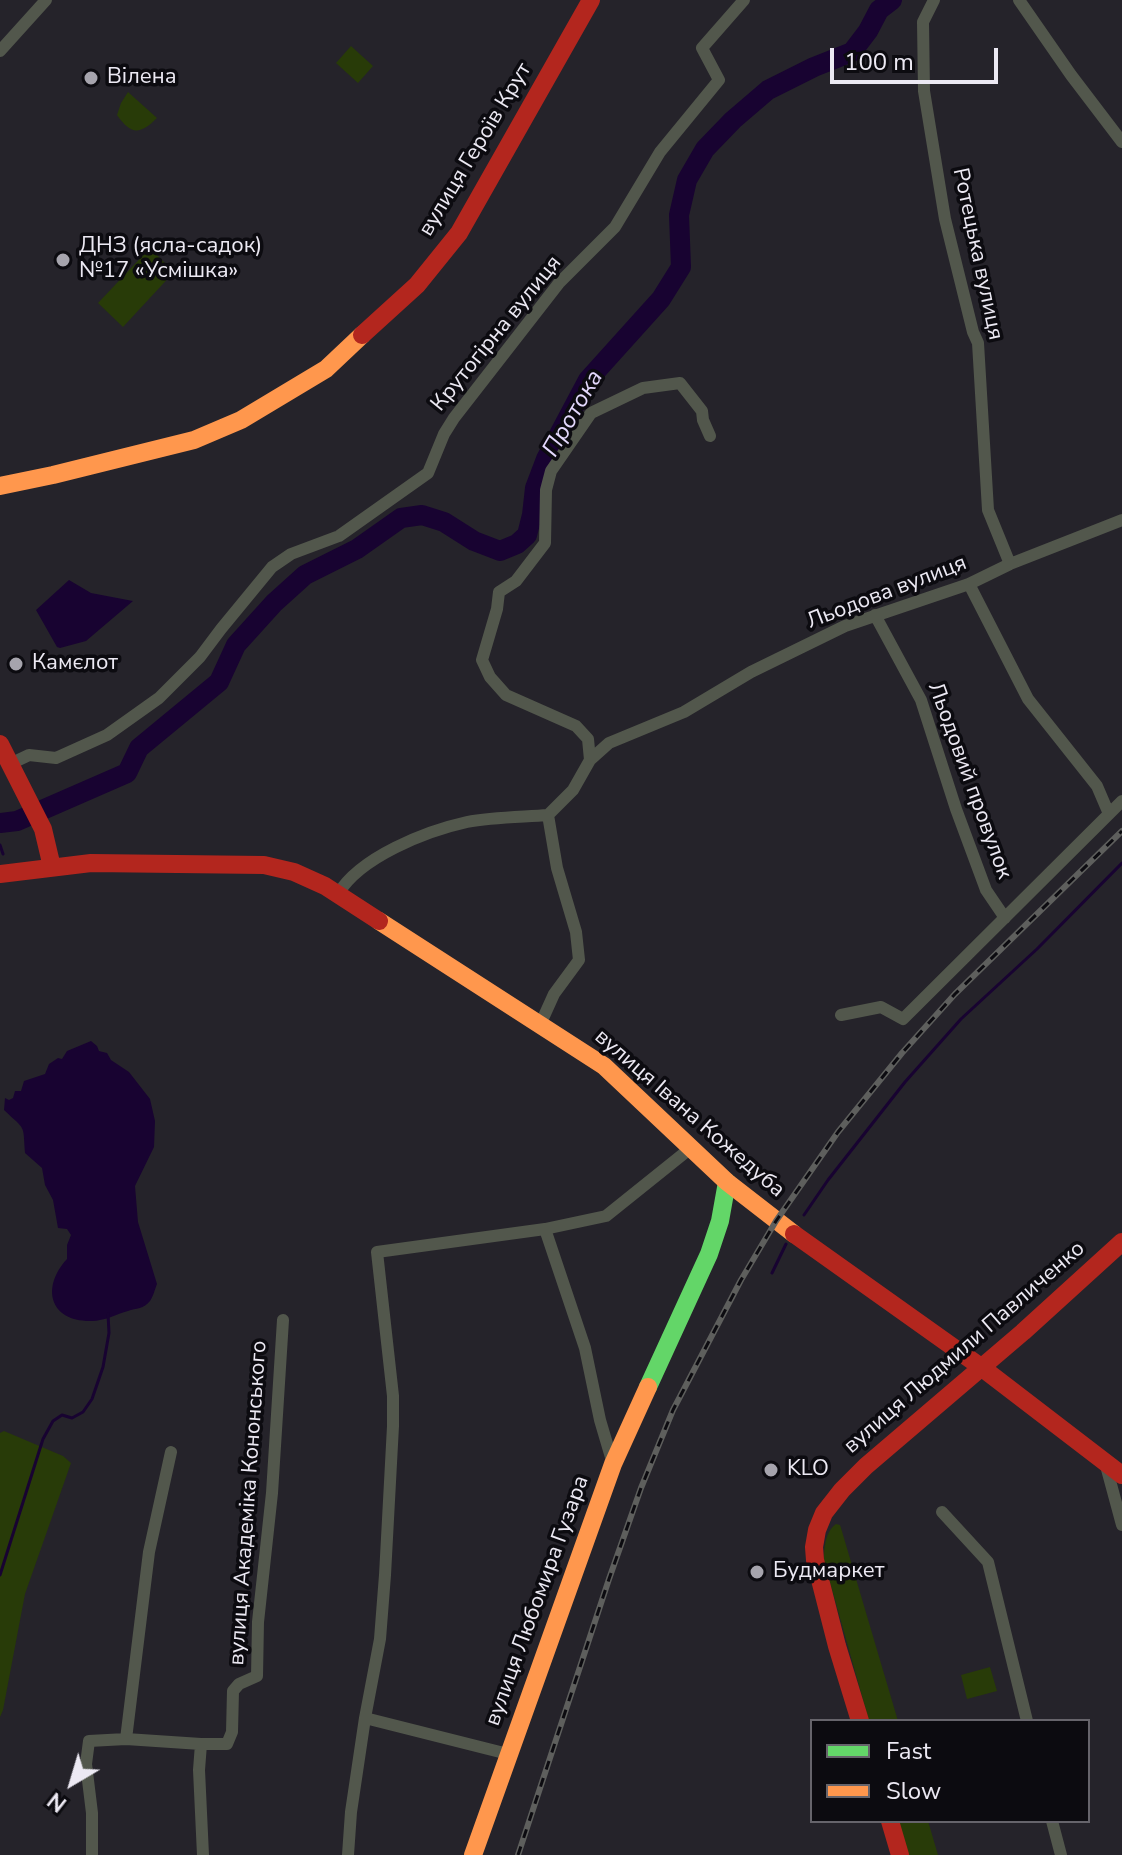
<!DOCTYPE html>
<html>
<head>
<meta charset="utf-8">
<style>
	body { margin:0 }
	#map { position:relative; width:1122px; height:1855px; overflow:hidden; background:#25232a; font-family:"Nunito Sans",sans-serif }
	canvas { display:block }
	.legend { position:absolute; left:810px; top:1719px; width:280px; height:104px; box-sizing:border-box; background:#0c0b10; border:2px solid #66646b; margin:0; padding:10px 14px; list-style:none; font-size:24px; color:#ece9f3 }
	.legend li { display:flex; align-items:center; gap:16px; height:40px }
	.legend b { width:40px; border:2px solid #66646b }
	.north { position:absolute; left:32px; top:1743px; width:80px; height:80px; -webkit-text-stroke:6px #0c0b10; paint-order:stroke; rotate:218deg; font-size:22px; font-weight:700; line-height:32px; text-align:center; color:#ece9f3 }
	.north::after { content:''; display:block; margin:auto; width:28px; height:36px; background:#ece9f3; clip-path:polygon(50% 0,100% 100%,50% 72%,0 100%) }
	.scale { position:absolute; left:830px; top:48px; width:168px; height:36px; box-sizing:border-box; border:4px solid #ece9f3; border-top:0; padding-left:10px; font-size:24px; line-height:28px; white-space:nowrap; color:#ece9f3; -webkit-text-stroke:6px #0c0b10; paint-order:stroke }
</style>
</head>
<body>
<div id="map">
<canvas width="1122" height="1855"></canvas>
<ul class="legend">
<li><b style="height:10px;background:#63d668"></b>Fast</li>
<li><b style="height:10px;background:#ff974d"></b>Slow</li>
</ul>
<div class="north">N</div>
<div class="scale">100 m</div>
</div>
<script>
const ctx = document.querySelector('canvas').getContext('2d');
ctx.lineJoin = 'round';
function fillPath(path, color) { ctx.fillStyle = color; ctx.fill(path, 'evenodd'); }
function strokePath(path, color, width, dash) { ctx.strokeStyle = color; ctx.lineWidth = width; ctx.lineCap = dash ? 'butt' : 'round'; ctx.setLineDash(dash || []); ctx.stroke(path); }
function label(font, color, halo, rows, align = 'center') {
  ctx.font = font + ' "Nunito Sans",sans-serif'; ctx.lineWidth = 7; ctx.setLineDash([]); ctx.textBaseline = 'middle'; ctx.strokeStyle = halo; ctx.fillStyle = color; for (const [text, x, y, turn = 0] of rows) {
    ctx.save(); ctx.translate(x, y); ctx.rotate((+turn || 0) * Math.PI / 180); ctx.textAlign = isNaN(turn) ? turn : align; if (halo) ctx.strokeText(text, 0, 0); ctx.fillText(text, 0, 0); ctx.restore();
  }
}
fillPath(new Path2D(`
	M 351,46 L 373,66 L 358,83 L 336,63 Z
	M 128,92 L 157,118 C 140,135 131,135 117,115 L 121,103 Z
	M 150,248 L 174,272 L 123,327 L 98,303 Z
	M 4,1431 L 63,1456 L 71,1463 L 25,1594 L 3,1710 L 0,1717 L 0,1433 Z
	M 836,1524 L 840,1525 L 841,1528 L 898,1721 L 869,1721 L 824,1561 C 824,1548 825,1532 836,1524 Z
	M 990,1667 L 997,1691 L 967,1699 L 961,1675 Z
	M 898,1821 L 928,1821 L 938,1855 L 908,1855 Z`), '#283b08');
fillPath(new Path2D(`
	M 69,580 L 91,593 L 133,601 L 86,641 L 60,648 L 57,647 L 36,610 Z
	M 91,1041 L 97,1046 L 99,1051 L 107,1053 L 111,1060 L 129,1072 L 150,1099 L 155,1121 L 154,1147 L 135,1186 L 138,1222 L 157,1284 C 155,1289 153,1297 150,1301 C 144,1309 136,1308 128,1311 C 117,1314 104,1321 92,1321 C 49,1322 41,1287 67,1259 L 67,1245 L 71,1235 L 67,1229 L 58,1228 L 53,1200 L 45,1185 L 42,1168 L 25,1153 C 23,1123 26,1131 4,1110 L 5,1098 L 9,1100 L 13,1098 L 15,1091 L 21,1091 L 24,1081 L 45,1074 L 49,1064 L 58,1058 L 62,1059 L 67,1051 Z`), '#180331');
strokePath(new Path2D(`
	M 0,845 L 3,854
	M 804,1215 L 828,1180 L 905,1082 L 961,1019 L 1037,949 L 1122,863
	M 772,1273 L 786,1244
	M 0,1575 L 43,1439 L 53,1421 L 62,1415 L 72,1418 L 83,1412 L 92,1399 L 103,1367 L 109,1333 L 108,1314`), '#180331', 3);
strokePath(new Path2D(`
	M 0,823 L 17,821 L 127,773 L 139,748 L 219,682 L 236,645 L 274,603 L 305,575 L 357,549 L 401,518 L 422,515 L 444,522 L 474,541 L 500,551 L 517,544 L 527,535 L 532,515 L 535,488 L 546,459 L 588,380 L 661,299 L 681,267 L 679,215 L 687,180 L 705,149 L 733,120 L 768,90 L 814,67 L 852,52 L 868,31 L 879,10 L 892,0`), '#180331', 20);
strokePath(new Path2D(`
	M 934,0 L 923,22 L 924,91 L 945,219 L 973,332 L 978,343 L 988,510 L 1010,564
	M 1019,0 L 1071,75 L 1122,142
	M 0,51 L 46,0
	M 969,584 L 1028,699 L 1097,786 L 1109,814
	M 875,615 L 921,700 L 956,809 L 986,890 L 1005,918
	M 590,760 L 588,739 L 576,726 L 506,695 L 490,677 L 482,660 L 497,609 L 499,592 L 516,581 L 545,543 L 546,490 L 551,471 L 591,413 L 643,388 L 680,383 L 702,411 L 703,420 L 710,436
	M 10,764 L 29,755 L 56,758 L 107,735 L 159,698 L 200,657 L 221,629 L 272,567 L 291,554 L 339,536 L 428,473 L 444,434 L 454,418 L 559,283 L 615,227 L 660,152 L 719,80 L 702,48 L 744,0
	M 338,894 C 360,857 426,831 467,822 C 492,817 522,817 548,815
	M 841,1015 L 881,1007 L 903,1019 L 1122,801
	M 540,1025 L 554,994 L 579,960 L 576,932 L 557,868 L 548,815 L 573,790 L 590,760 L 609,743 L 684,712 L 751,672 L 845,626 L 969,584 L 1010,564 L 1122,520
	M 545,1229 L 585,1348 L 600,1420 L 613,1464
	M 1105,1462 L 1122,1525
	M 942,1512 L 988,1562 L 1027,1721
	M 365,1718 L 508,1754
	M 126,1739 L 149,1552 L 171,1452
	M 1052,1821 L 1061,1855
	M 92,1855 L 92,1813 L 86,1764 L 89,1741 L 126,1739 L 201,1744
	M 203,1855 L 199,1770 L 201,1744 L 227,1744 L 232,1732 L 233,1691 L 239,1684 L 257,1676 L 258,1622 L 272,1493 L 283,1320
	M 348,1855 L 351,1812 L 365,1718 L 380,1639 L 385,1575 L 393,1426 L 393,1396 L 377,1252 L 545,1229 L 606,1216 L 692,1147`), '#52574c', 12);
strokePath(new Path2D(`
	M 648,1387 L 709,1254 L 720,1221 L 727,1182`), '#63d668', 18);
strokePath(new Path2D(`
	M 0,486 L 53,475 L 194,440 L 241,420 L 326,369 L 362,335
	M 379,921 L 604,1066 L 727,1182 L 794,1234
	M 473,1855 L 613,1464 L 648,1387`), '#ff974d', 18);
strokePath(new Path2D(`
	M 362,335 L 417,285 L 459,233 L 591,0
	M 0,744 L 43,829 L 52,867
	M 0,874 L 91,863 L 264,865 L 294,872 L 325,886 L 379,921
	M 794,1234 L 981,1367 L 1122,1475
	M 860,1721 L 837,1646 L 815,1560 L 814,1547 L 817,1530 L 824,1513 L 842,1490 L 866,1466 L 1023,1332 L 1122,1242
	M 890,1821 L 900,1855`), '#b3261e', 18);
const rail = new Path2D(`
	M 518,1855 L 609,1579 L 641,1488 L 673,1410 L 741,1280 L 776,1221 L 838,1132 L 902,1053 L 955,994 L 1122,831`);
strokePath(rail, '#5e5f5d', 6);
strokePath(rail, '#0c0b10', 3, [9]);
for (const [x, y, r, color] of [
	[91,78,8,"#a6a4ad"],
	[63,260,8,"#a6a4ad"],
	[16,664,8,"#a6a4ad"],
	[771,1470,8,"#a6a4ad"],
	[757,1572,8,"#a6a4ad"]
]) { const dot = new Path2D(); dot.arc(x, y, r, 0, 2 * Math.PI); ctx.fillStyle = color; ctx.fill(dot); strokePath(dot, '#0c0b10', 3); }
label('22px', '#ece9f3', '#0c0b10', [
	["Вілена",107,78],
	["ДНЗ (ясла-садок)",79,247],
	["№17 «Усмішка»",79,272],
	["Камєлот",32,664],
	["KLO",787,1470],
	["Будмаркет",773,1572]
], 'left');
label('22px', '#ece9f3', '#0c0b10', [
	["вулиця Героїв Крут",476,150,-59],
	["Ротецька вулиця",977,254,78],
	["Крутогірна вулиця",497,334,-51],
	["Льодова вулиця",887,593,-21],
	["Льодовий провулок",969,781,70],
	["вулиця Івана Кожедуба",689,1114,41],
	["вулиця Людмили Павличенко",965,1348,-41],
	["вулиця Академіка Кононського",249,1503,-86],
	["вулиця Любомира Гузара",538,1601,-70]
]);
label('italic 24px', '#e4d9fd', '#0c0b10', [
	["Протока",574,414,-60]
]);
</script>
</body>
</html>
